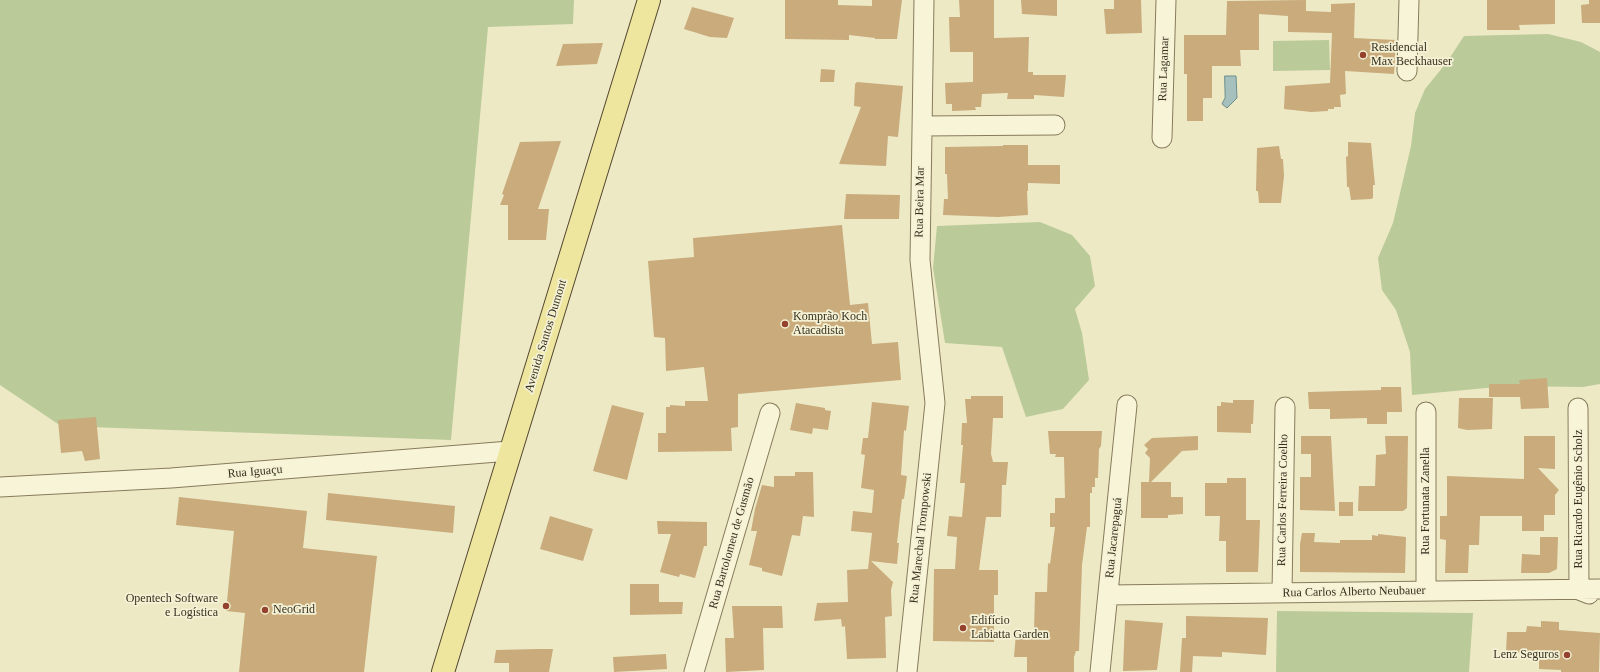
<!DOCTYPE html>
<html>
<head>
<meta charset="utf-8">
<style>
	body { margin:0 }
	canvas { display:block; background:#ede9c5 }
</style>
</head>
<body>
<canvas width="1600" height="672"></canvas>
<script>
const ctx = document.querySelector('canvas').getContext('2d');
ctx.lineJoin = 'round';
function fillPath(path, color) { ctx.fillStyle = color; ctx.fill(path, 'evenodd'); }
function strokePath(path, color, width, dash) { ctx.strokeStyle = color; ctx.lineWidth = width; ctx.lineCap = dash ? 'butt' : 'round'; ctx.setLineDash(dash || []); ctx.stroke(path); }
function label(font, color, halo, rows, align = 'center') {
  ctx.font = font + ' "Times New Roman",serif'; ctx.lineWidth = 3.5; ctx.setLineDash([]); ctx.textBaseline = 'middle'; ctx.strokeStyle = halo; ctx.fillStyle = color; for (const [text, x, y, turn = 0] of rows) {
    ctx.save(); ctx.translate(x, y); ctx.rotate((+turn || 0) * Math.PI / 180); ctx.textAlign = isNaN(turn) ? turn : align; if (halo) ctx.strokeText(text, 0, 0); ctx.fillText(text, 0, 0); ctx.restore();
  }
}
fillPath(new Path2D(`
	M 0,0 L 574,0 L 573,24 L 488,27 L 451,440 L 61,426 L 0,385 Z
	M 1548,34 L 1581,42 L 1600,52 L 1600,384 L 1583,387 L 1507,386 L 1412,395 L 1410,352 L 1396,310 L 1382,290 L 1378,258 L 1393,223 L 1411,146 L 1415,113 L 1425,89 L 1447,62 L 1464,36 Z
	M 1329,40 L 1330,70 L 1273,71 L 1273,41 Z
	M 1040,222 L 1072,235 L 1090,256 L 1095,286 L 1075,309 L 1082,333 L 1089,380 L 1063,409 L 1026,417 L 1002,347 L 945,343 L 933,268 L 937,226 Z
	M 1277,611 L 1473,613 L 1469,672 L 1276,672 Z`), '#bbca99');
const water = new Path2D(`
	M 1225,76 L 1236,76 L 1237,98 L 1227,108 L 1222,104 L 1225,98 Z`);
fillPath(water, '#a6c0be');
strokePath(water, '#6d8e8c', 1);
fillPath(new Path2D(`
	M 785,0 L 838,0 L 838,5 L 872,6 L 872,0 L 902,0 L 897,39 L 875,39 L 875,38 L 849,35 L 849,40 L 785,39 Z
	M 959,0 L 994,0 L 994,38 L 1029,37 L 1028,72 L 1033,72 L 1033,75 L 1066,75 L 1064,97 L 1034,95 L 1034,99 L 1007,99 L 1008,93 L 982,94 L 981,107 L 975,107 L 976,110 L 952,111 L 952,104 L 946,104 L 945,83 L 973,82 L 973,52 L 950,52 L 949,17 L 960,17 Z
	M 1021,0 L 1057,0 L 1057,16 L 1022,14 Z
	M 1114,0 L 1141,0 L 1142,33 L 1106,34 L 1104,9 L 1114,9 Z
	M 1306,0 L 1306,11 L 1331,12 L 1331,4 L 1355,3 L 1354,38 L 1396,40 L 1394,74 L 1345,71 L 1346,94 L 1340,95 L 1341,107 L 1334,107 L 1334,109 L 1328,109 L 1328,111 L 1311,112 L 1284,109 L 1285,86 L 1330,83 L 1332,33 L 1288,32 L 1288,16 L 1259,14 L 1259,50 L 1240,50 L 1241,66 L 1212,66 L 1212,98 L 1203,98 L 1203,121 L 1187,121 L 1187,74 L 1184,74 L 1184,35 L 1226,35 L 1227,1 Z
	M 1487,0 L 1555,0 L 1555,24 L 1519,25 L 1520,30 L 1487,30 Z
	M 1589,0 L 1600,0 L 1600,23 L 1582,23 L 1581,5 L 1589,4 Z
	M 692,7 L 734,18 L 727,38 L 710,37 L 684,29 Z
	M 603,43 L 597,64 L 556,66 L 563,44 Z
	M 821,69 L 835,70 L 834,82 L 820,82 Z
	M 857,82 L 903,86 L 898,137 L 888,136 L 886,166 L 839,164 L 861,107 L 854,106 L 855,84 Z
	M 561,141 L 538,209 L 549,209 L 546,240 L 508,240 L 508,205 L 500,205 L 504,195 L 502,194 L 520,142 Z
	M 1348,142 L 1371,143 L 1375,185 L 1373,185 L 1373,198 L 1371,199 L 1351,200 L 1349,187 L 1347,187 L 1346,157 L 1348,156 Z
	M 1003,145 L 1028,145 L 1028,165 L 1060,165 L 1060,184 L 1028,183 L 1028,191 L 1027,191 L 1028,215 L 998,217 L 943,215 L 944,199 L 948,199 L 947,174 L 945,174 L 945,147 L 1003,146 Z
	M 1279,146 L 1281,159 L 1283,159 L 1284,176 L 1281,203 L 1259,203 L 1258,191 L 1256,191 L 1257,148 Z
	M 846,194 L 900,195 L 899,219 L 844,219 Z
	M 842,225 L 850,305 L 868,303 L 872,344 L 898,342 L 901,380 L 738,394 L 738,427 L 731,428 L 732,451 L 658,452 L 658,433 L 666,433 L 666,407 L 670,407 L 670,405 L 685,406 L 685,401 L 708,401 L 704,367 L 666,371 L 665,338 L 654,337 L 648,261 L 694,257 L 693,238 Z
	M 1547,378 L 1549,408 L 1521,409 L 1520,397 L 1489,397 L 1489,384 L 1520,384 L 1519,380 Z
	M 1381,387 L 1401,387 L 1402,412 L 1387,412 L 1387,424 L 1367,424 L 1367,418 L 1330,419 L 1330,409 L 1309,409 L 1308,392 L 1381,390 Z
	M 971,396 L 1003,396 L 1003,418 L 993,418 L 991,454 L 993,462 L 1008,462 L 1006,485 L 1002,485 L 1001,517 L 986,517 L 979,570 L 998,570 L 998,595 L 994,595 L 994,642 L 933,641 L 934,569 L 955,569 L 957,537 L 947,536 L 949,516 L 962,517 L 965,483 L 960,483 L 963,445 L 961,445 L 962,423 L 967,423 L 965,399 L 971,399 Z
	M 1459,398 L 1493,398 L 1492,429 L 1467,430 L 1458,428 Z
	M 1233,400 L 1254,400 L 1253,424 L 1251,424 L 1251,433 L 1217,432 L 1217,406 L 1221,406 L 1221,402 L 1233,403 Z
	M 872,402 L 909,406 L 906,431 L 904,430 L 901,475 L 907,476 L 904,499 L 902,499 L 897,543 L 899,543 L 897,564 L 871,561 L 893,582 L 891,590 L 892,616 L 885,617 L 886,658 L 847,659 L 845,626 L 842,627 L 841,619 L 814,621 L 817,603 L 848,602 L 847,570 L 868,569 L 872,533 L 851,531 L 853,511 L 872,513 L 874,490 L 861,488 L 865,455 L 861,454 L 863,438 L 868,438 Z
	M 796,403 L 825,408 L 825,410 L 831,411 L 828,430 L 813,428 L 812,434 L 790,430 Z
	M 612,405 L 644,413 L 627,480 L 593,471 Z
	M 96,417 L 100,459 L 85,461 L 82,451 L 61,453 L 58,420 Z
	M 1048,431 L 1102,431 L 1101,446 L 1099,449 L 1098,478 L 1095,478 L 1095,487 L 1092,487 L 1092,493 L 1090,493 L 1090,527 L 1087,527 L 1082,565 L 1079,651 L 1076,651 L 1074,657 L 1074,672 L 1027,672 L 1027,657 L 1014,657 L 1016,633 L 1034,632 L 1035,592 L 1047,592 L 1048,563 L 1050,564 L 1055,527 L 1050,527 L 1050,513 L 1055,513 L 1055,498 L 1065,498 L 1064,457 L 1055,457 L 1056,454 L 1050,454 Z
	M 1198,436 L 1198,450 L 1182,451 L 1151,482 L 1171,482 L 1171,497 L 1183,497 L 1183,514 L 1168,515 L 1168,518 L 1141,518 L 1141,482 L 1149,482 L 1150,458 L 1145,453 L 1148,449 L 1144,445 L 1152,438 Z
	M 1301,436 L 1331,436 L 1335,511 L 1300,510 L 1300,477 L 1311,477 L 1311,454 L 1301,454 Z
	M 1385,436 L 1408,436 L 1407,508 L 1403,511 L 1358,511 L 1359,486 L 1375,486 L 1376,455 L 1386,454 Z
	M 1524,436 L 1555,436 L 1555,469 L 1538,468 L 1559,490 L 1555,495 L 1555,515 L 1544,515 L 1544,531 L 1522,531 L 1522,516 L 1480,516 L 1479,545 L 1469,545 L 1468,573 L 1445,573 L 1446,540 L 1440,539 L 1440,516 L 1447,516 L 1447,476 L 1524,479 Z
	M 795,472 L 813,472 L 814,517 L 803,516 L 800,536 L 792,535 L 782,576 L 762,571 L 762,568 L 749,565 L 757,531 L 751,531 L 755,509 L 762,485 L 774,487 L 774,476 L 795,476 Z
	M 1227,478 L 1246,478 L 1246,520 L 1260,520 L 1258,572 L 1226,572 L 1226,541 L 1219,541 L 1220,516 L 1205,516 L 1205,483 L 1227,483 Z
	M 328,493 L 455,506 L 453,533 L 326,520 Z
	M 179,497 L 307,511 L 303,548 L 377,556 L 364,672 L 239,672 L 245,613 L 226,611 L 234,531 L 176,525 Z
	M 1339,502 L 1353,502 L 1353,516 L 1339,516 Z
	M 550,516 L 593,529 L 583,561 L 540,549 Z
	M 657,521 L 707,522 L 707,546 L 704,546 L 695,578 L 680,574 L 679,577 L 660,572 L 671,534 L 658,534 Z
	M 1302,533 L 1315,533 L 1314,542 L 1340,543 L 1340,540 L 1372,540 L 1372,535 L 1378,536 L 1378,534 L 1406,537 L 1405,573 L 1300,572 L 1300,544 Z
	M 1540,537 L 1558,537 L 1557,569 L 1549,573 L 1521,573 L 1522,554 L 1540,555 Z
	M 630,584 L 659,584 L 659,602 L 683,602 L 682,614 L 630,615 Z
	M 732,606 L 782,606 L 783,628 L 763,628 L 764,670 L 726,672 L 725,638 L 734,638 Z
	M 1186,616 L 1268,618 L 1266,655 L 1222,652 L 1222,657 L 1193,656 L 1192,672 L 1180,672 L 1182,638 L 1186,638 Z
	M 1125,620 L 1163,623 L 1157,670 L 1123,671 Z
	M 1541,621 L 1559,622 L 1559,630 L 1600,633 L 1599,672 L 1561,672 L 1561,670 L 1539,669 L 1539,661 L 1533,653 L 1506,652 L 1507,632 L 1526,632 L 1527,626 L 1541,627 Z
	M 537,649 L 553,649 L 549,672 L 509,672 L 509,663 L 494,663 L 496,650 Z
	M 666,654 L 667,669 L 614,672 L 613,657 Z`), '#c9ab7c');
const minor = new Path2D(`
	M 1407,71 L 1409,0
	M 922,126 L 1055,125
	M 1162,138 L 1166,0
	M 1578,408 L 1579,590 L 1589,594
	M 0,487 L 171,478 L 510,451
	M 1426,591 L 1426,412
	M 1282,593 L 1285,407
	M 1108,595 L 1600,589
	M 694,672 L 770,413
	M 907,672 L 935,403 L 920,260 L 924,0
	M 1100,672 L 1127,405`);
const major = new Path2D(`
	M 443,672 L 649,0`);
strokePath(minor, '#877b5b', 21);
strokePath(major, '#554830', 24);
strokePath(minor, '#f8f4d8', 19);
strokePath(major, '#eee59e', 22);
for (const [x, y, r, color] of [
	[1363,55,4,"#94412e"],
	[785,324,4,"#94412e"],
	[226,606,4,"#94412e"],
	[265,610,4,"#94412e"],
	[963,628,4,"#94412e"],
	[1567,655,4,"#94412e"]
]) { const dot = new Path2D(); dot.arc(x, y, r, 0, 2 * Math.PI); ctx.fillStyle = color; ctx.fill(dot); strokePath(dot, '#f4f1d4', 1.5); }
label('12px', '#37301f', '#f4f1d4', [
	["Residencial",1371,48],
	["Max Beckhauser",1371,62],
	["Komprão Koch",793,317],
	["Atacadista",793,331],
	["Opentech Software",218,599,"right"],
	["e Logística",218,613,"right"],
	["NeoGrid",273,610],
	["Edifício",971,621],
	["Labiatta Garden",971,635],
	["Lenz Seguros",1559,655,"right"]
], 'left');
label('12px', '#37301f', '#f4f1d4', [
	["Rua Lagamar",1164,69,-88],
	["Rua Beira Mar",920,202,-89],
	["Avenida Santos Dumont",546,336,-73],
	["Rua Iguaçu",255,472,-5],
	["Rua Ricardo Eugênio Scholz",1579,499,-90],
	["Rua Carlos Ferreira Coelho",1283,500,-89],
	["Rua Fortunata Zanella",1426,501,-90],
	["Rua Marechal Trompowski",921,538,-84],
	["Rua Jacarepaguá",1114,538,-84],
	["Rua Bartolomeu de Gusmão",732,543,-74],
	["Rua Carlos Alberto Neubauer",1354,592,-1]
]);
</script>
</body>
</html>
